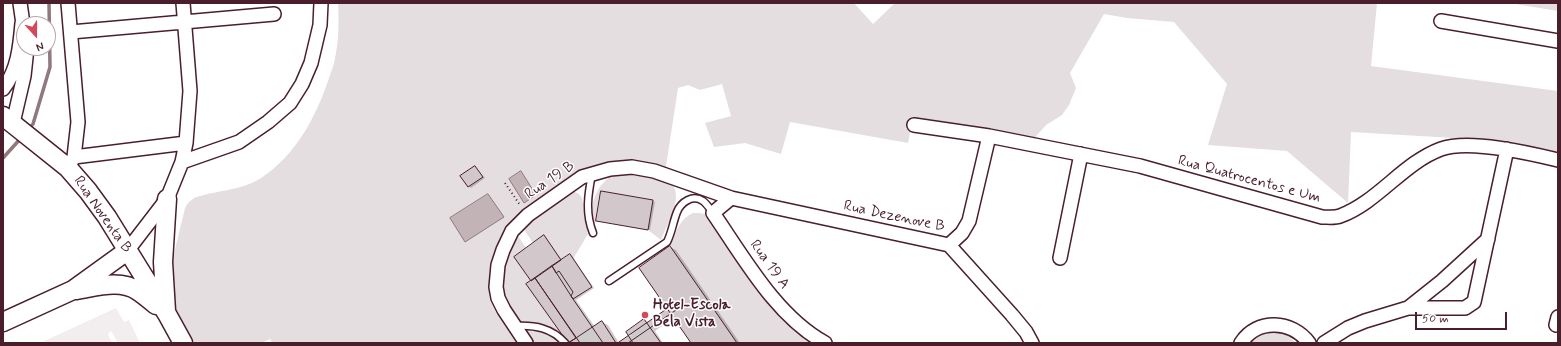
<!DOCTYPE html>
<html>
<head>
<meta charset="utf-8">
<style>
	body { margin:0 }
	#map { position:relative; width:1561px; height:346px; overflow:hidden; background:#fff; font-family:Mynerve,sans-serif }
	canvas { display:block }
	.frame { position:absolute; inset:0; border:4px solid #4a1f2b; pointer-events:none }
	.north { position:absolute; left:16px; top:16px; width:40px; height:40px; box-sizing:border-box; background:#fff; border:1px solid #b7a5aa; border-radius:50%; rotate:159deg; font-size:11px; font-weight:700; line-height:16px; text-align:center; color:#4a1f2b }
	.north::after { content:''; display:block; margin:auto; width:14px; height:18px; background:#d1495b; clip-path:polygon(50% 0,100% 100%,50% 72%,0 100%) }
	.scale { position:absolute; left:1415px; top:312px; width:92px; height:18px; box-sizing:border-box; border:2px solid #4a1f2b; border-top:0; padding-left:5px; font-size:12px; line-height:14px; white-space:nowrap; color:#4a1f2b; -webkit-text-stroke:3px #fff; paint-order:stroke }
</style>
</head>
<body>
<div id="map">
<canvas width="1561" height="346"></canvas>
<div class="frame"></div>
<div class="north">N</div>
<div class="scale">50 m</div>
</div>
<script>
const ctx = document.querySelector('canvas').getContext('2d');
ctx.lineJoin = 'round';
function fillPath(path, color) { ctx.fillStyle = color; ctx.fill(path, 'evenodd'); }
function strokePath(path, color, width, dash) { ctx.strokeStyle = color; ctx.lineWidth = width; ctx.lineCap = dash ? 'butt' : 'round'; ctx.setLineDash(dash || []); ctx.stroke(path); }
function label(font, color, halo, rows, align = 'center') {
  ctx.font = font + ' Mynerve,sans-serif'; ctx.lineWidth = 3; ctx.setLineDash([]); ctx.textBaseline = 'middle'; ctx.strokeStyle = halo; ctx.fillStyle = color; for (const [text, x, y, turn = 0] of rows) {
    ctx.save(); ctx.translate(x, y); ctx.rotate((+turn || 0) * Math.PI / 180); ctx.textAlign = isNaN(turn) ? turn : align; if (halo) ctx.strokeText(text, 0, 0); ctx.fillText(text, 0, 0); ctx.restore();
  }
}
fillPath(new Path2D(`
	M 116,308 L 124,322 L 129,320 L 140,343 L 118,343 L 111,331 L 108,334 L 112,343 L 40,343 Z`), '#f2eeef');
fillPath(new Path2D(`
	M 338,3 L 854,3 L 873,24 L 895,3 L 1377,3 L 1371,66 L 1558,91 L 1558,152 L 1505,141 L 1351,132 L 1348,203 L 1287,151 L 1208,145 L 1227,84 L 1174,22 L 1127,18 L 1104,14 L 1070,73 L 1076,88 L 1069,105 L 1062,115 L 1046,125 L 1032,141 L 913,117 L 908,143 L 790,122 L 781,154 L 745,143 L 714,147 L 705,123 L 731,116 L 722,84 L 700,90 L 688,85 L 678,88 L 665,173 L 604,169 L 516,222 L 495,257 L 491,270 L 489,292 L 490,301 L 497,315 L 517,343 L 272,343 L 270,339 L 262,343 L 186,343 L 176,324 L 170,270 L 185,208 L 188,203 L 194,198 C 216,190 241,191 261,178 C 296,155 316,117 329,78 C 331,72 334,65 335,58 C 339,40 339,21 338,3 Z
	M 1509,3 L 1558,3 L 1558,11 Z
	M 625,169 L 670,181 C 685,197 668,222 661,240 L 648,230 L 653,200 L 601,191 L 596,221 L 593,226 C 588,200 599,178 625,169 Z
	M 573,191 L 579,194 L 582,198 L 588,234 L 573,259 L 570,254 L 561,260 L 544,236 L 533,243 L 521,225 L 567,192 Z
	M 693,213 L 699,213 L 712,215 L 746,265 L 820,343 L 737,343 L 670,246 C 676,233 679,219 693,213 Z
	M 515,231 L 526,248 L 514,257 L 531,281 L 526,284 L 568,343 L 528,343 L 519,331 L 497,282 Z
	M 1279,328 L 1296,343 L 1247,343 L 1252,336 Z`), '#e5dee0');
const water = new Path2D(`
	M 521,171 L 536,195 L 524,203 L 509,179 Z
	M 488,194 L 504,217 L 465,242 L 450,218 Z`);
fillPath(water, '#c1b3b6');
strokePath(water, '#91787e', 1);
fillPath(new Path2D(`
	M 475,167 L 485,178 L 471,188 L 469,186 Z
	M 653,201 L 655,202 L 650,230 L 597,221 Z
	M 544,237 L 562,260 L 570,255 L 572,256 L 594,288 L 576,300 L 595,327 L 602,322 L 608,325 L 619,343 L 570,343 L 532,281 Z
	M 670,247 L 676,250 L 740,343 L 693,343 L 675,317 L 655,331 L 663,343 L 620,343 L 630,336 L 644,320 L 649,323 L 669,309 Z`), '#0003');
strokePath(new Path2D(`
	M 28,130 L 33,124 L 50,67 L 49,3
	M 3,158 L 21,138`), '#91787e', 3.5);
const building = new Path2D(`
	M 475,166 L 483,177 L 468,187 L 460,176 Z
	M 601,191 L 653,200 L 648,230 L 596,221 Z
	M 544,235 L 561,260 L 531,281 L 514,257 Z
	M 670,246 L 704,295 L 737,343 L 691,343 L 639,268 Z
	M 570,254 L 592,287 L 573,299 L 552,266 Z
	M 552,266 L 556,273 L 559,271 L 573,292 L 571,296 L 603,343 L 580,343 L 535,278 Z
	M 535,278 L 576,338 L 568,343 L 526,284 Z
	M 673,305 L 676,310 L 628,343 L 618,343 Z
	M 644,319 L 661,343 L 633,343 L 626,332 Z
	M 602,321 L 616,343 L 568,343 L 576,338 Z`);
fillPath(building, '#d2c7cb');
strokePath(building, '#4a1f2b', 1);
const lane = new Path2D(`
	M 592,174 C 588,194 585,213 593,233
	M 609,281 L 667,242 C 672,232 673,222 677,212 C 681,202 693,194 703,201 C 707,204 710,209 713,213
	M 516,326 C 535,325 552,328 565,343`);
const street = new Path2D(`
	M 20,3 L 24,31
	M 68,3 L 78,122 L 74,157 L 68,168
	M 1441,21 L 1558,41
	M 71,32 L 274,14
	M 3,89 C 18,70 20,46 22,23
	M 13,123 L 24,76 L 27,48
	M 914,125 L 989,136 L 1140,166 L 1322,217 C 1328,217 1335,218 1340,216 C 1378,202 1403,163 1441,149 C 1469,139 1529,153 1558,160
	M 74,157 L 186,143
	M 182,162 L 239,142 L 268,122 L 290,103 L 302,84 L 311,63 L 320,25 L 321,3
	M 731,198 L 713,213 C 744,258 776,316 825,343
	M 949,245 L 962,233 L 969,221 L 989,136
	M 127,251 L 167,199 L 182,162 L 186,143 L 190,91 L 183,3
	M 1060,258 L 1081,154
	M 1408,308 L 1442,281 L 1488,239
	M 1556,325 L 1558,317
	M 526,343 L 504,310 L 498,298 L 496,287 L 498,265 L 503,250 L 512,231 L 528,215 L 582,177 L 610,169 L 632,167 L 654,171 L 731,198 L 949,245 L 1012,315 L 1026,332 L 1032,343
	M 1241,343 C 1257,318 1292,320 1309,343
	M 1324,343 L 1348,328 L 1365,321 L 1408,308 L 1465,308 L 1474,302 L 1507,149`);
const secondary = new Path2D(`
	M 3,116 L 68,168 L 88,191 L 107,217 L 167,314 L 183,343
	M 76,290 C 96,287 120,279 138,291 C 144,295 150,300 156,305
	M 166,311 L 163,262 L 167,199
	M 3,322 L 73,290 L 127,251`);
strokePath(lane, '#4a1f2b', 9);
strokePath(street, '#4a1f2b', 16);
strokePath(secondary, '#4a1f2b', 21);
strokePath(new Path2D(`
	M 505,183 L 520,205`), '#4a1f2b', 2, [1, 3]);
strokePath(lane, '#fff', 6);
strokePath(street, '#fff', 13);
strokePath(secondary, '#fff', 18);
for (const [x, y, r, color] of [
	[645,315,4,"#d1495b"]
]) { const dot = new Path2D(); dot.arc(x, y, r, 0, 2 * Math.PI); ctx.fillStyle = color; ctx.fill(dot); strokePath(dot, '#fff', 1.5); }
label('15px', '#4a1f2b', '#fff', [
	["Rua Quatrocentos e Um",1249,180,15],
	["Rua 19 B",550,181,-34],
	["Rua Noventa B",102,215,55],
	["Rua Dezenove B",894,217,12],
	["Rua 19 A",769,265,54]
]);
label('bold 15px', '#4a1f2b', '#fff', [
	["Hotel-Escola",653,306],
	["Bela Vista",653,323]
], 'left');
</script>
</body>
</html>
